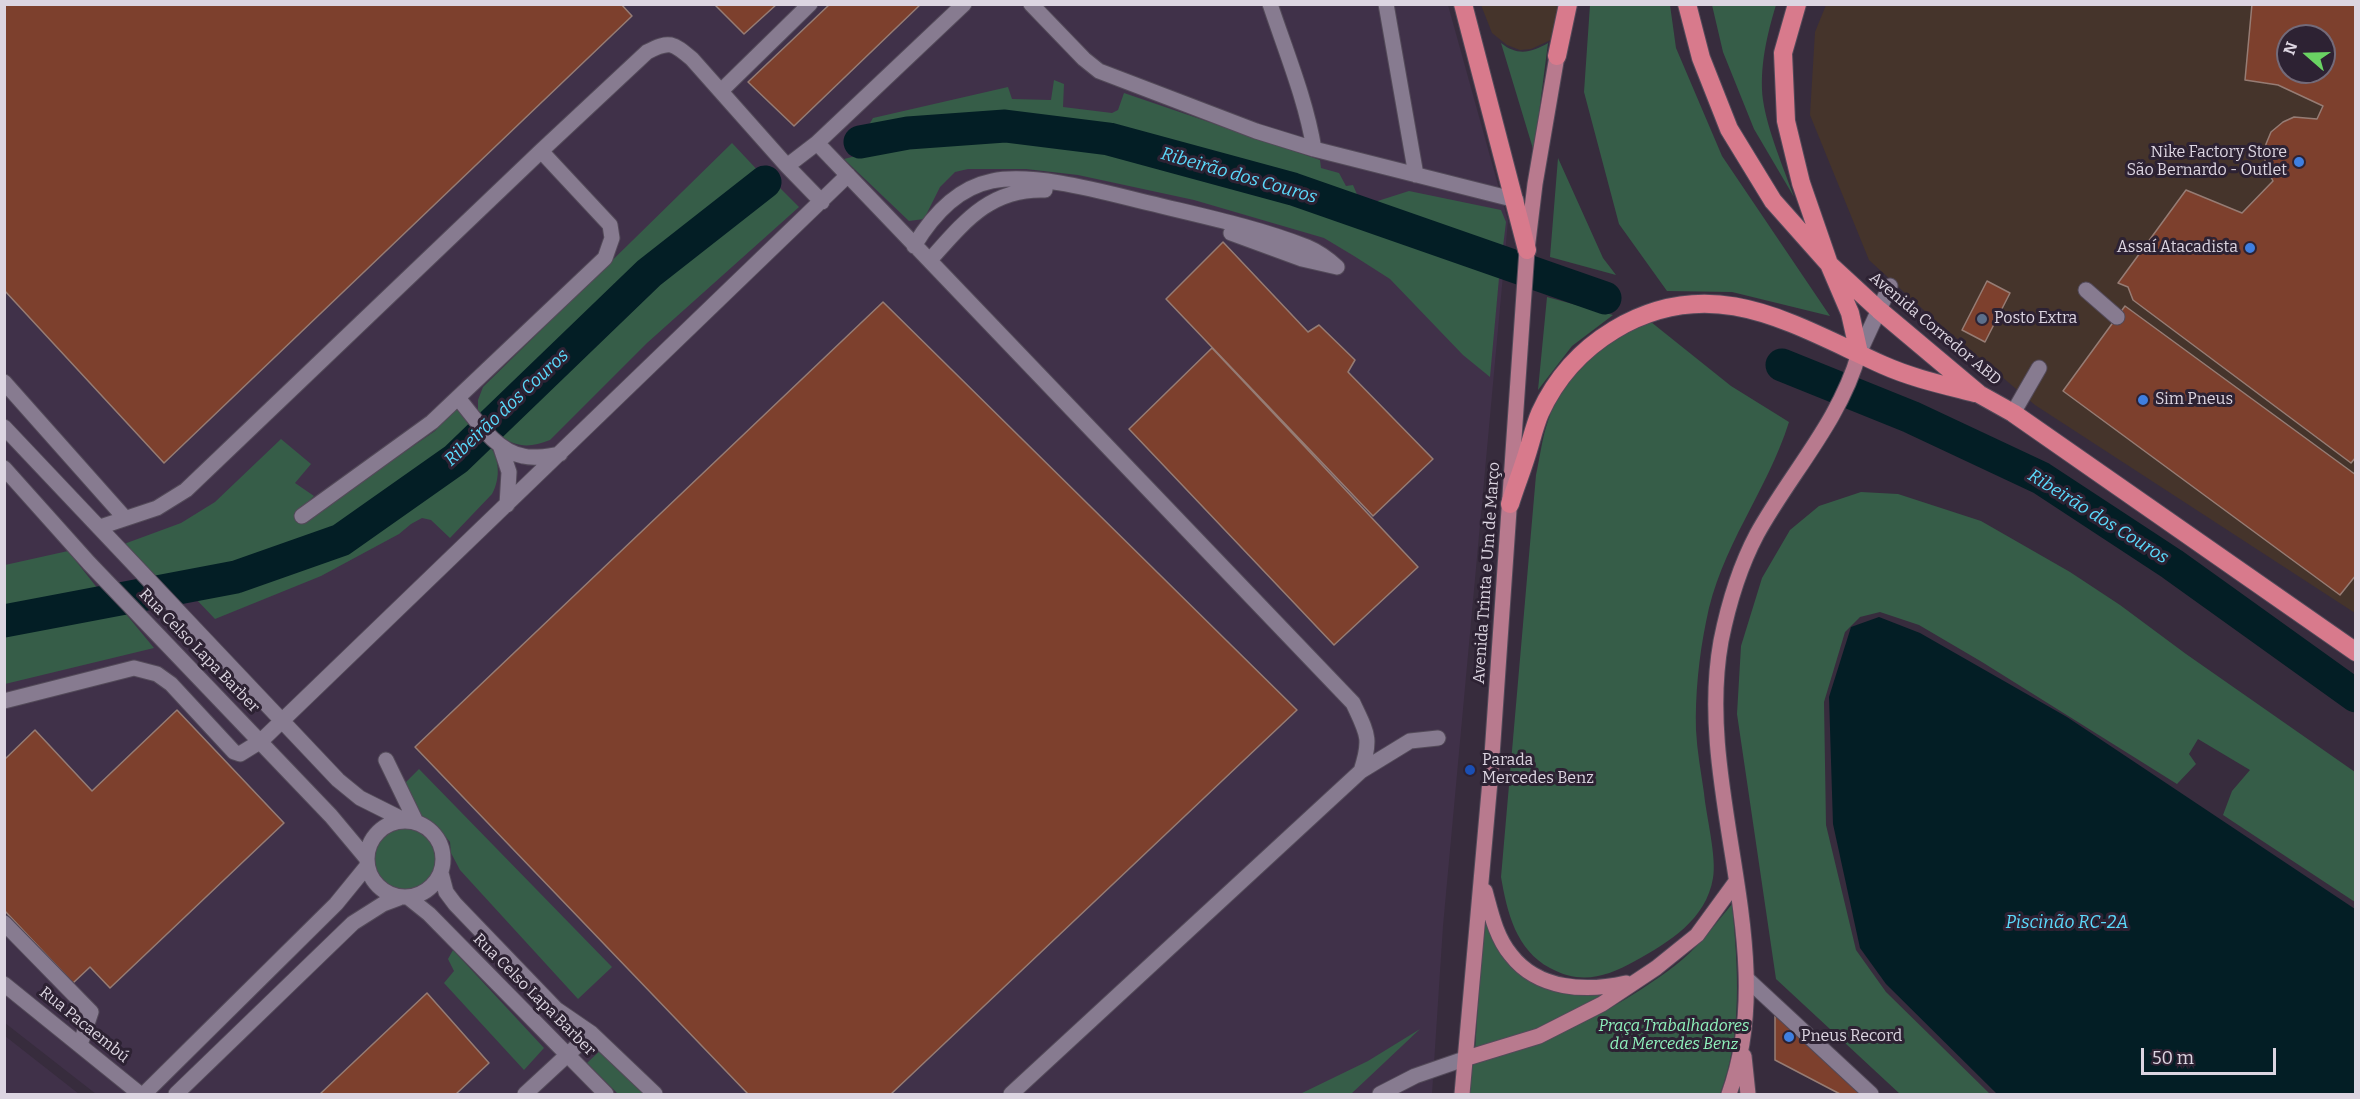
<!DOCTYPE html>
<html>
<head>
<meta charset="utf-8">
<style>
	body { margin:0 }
	#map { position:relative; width:2360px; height:1099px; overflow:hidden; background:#372c3d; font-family:Bitter,serif }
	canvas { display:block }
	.frame { position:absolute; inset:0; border:6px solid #dcd5e1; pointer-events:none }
	.north { position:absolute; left:2276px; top:24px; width:60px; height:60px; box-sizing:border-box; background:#2d2233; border:2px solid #736a79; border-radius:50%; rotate:290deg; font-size:16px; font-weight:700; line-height:24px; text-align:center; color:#dcd5e1 }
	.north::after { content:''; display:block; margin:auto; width:21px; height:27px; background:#6ad363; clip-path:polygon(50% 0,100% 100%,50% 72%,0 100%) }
	.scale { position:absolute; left:2141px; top:1048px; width:135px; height:27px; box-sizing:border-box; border:3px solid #dcd5e1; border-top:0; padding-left:8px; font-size:18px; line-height:21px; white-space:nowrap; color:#dcd5e1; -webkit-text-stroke:4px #2d2233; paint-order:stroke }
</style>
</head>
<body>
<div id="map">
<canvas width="2360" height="1099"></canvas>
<div class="frame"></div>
<div class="north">N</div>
<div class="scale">50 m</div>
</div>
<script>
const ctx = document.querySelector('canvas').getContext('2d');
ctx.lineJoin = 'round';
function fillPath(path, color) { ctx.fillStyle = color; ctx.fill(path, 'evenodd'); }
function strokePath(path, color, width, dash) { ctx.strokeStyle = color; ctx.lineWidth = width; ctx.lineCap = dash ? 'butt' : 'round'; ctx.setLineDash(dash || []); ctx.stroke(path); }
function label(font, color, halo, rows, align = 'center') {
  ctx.font = font + ' Bitter,serif'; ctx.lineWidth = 6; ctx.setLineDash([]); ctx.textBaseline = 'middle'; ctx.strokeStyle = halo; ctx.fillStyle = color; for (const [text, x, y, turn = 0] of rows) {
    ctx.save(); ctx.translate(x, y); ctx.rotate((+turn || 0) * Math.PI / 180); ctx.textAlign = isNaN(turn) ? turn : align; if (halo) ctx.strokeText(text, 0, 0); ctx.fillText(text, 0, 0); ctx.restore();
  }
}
fillPath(new Path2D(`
	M 1481,5 L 1560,5 L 1553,39 L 1531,49 L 1520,50 L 1507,45 L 1492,33 Z
	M 1826,5 L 2355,5 L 2355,613 L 2035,405 L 1928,314 L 1869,260 L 1810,115 L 1815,32 ZM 2288,36 L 2324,36 L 2324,72 L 2288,72 Z`), '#45342b');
fillPath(new Path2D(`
	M 4,5 L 1448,5 L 1508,221 L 1443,926 L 1432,1094 L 96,1094 L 5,1023 Z
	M 4,1036 L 5,1036 L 79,1094 L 5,1094 Z`), '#403149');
fillPath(new Path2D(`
	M 1590,5 L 1670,5 L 1676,48 L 1722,156 L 1830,316 L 1732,292 L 1667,291 L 1619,224 L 1584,92 Z
	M 1712,5 L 1776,5 C 1767,34 1759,69 1763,100 C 1767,129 1784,169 1794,197 L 1754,129 L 1723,52 Z
	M 1501,43 C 1517,56 1531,53 1548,43 L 1534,152 Z
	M 1054,80 L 1064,84 L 1063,107 L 1112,113 L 1118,110 L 1124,93 L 1320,160 L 1321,168 L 1339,173 L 1346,186 L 1353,185 L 1362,206 L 1409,191 L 1501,210 L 1506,222 L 1502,255 L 1299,187 L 1112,136 L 1002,120 L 909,126 L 863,135 L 873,118 L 1008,87 L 1012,99 L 1051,100 Z
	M 1006,133 L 1113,147 L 1295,200 L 1500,267 L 1490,377 L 1463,355 L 1390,279 L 1354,256 L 1324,238 L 1194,200 L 1078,175 L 1026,169 L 968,169 L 955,172 L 940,187 L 924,219 L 909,221 L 844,159 L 913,141 Z
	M 732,143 L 762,175 L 643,268 L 488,420 L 478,410 L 478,400 L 483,387 Z
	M 1558,158 L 1603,258 L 1616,275 L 1550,257 Z
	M 776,184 L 799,207 L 647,343 L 550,440 C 530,448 517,448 499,435 L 652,283 Z
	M 1547,297 L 1613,315 L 1572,346 L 1538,390 Z
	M 1651,322 L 1731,386 L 1789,422 C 1767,492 1720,547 1706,622 C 1699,656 1695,695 1696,730 C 1697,751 1701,772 1704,793 C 1706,815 1717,858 1713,878 C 1706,920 1669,942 1635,961 C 1606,977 1581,985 1550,968 C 1516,950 1507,912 1501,877 L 1536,475 C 1540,457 1542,438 1548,421 C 1563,374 1606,338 1651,322 Z
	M 455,407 L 477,430 L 451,454 L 339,534 L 238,570 L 162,583 L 124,544 L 181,523 L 215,502 L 281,439 L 311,464 L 295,483 L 314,496 L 294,516 L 300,524 L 435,431 Z
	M 486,442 C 500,455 501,478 492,494 L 450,538 L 431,520 L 422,518 L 411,524 L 399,534 L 321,576 L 215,619 L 195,598 L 246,584 L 347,549 L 460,471 Z
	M 1861,492 L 1898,494 L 1981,521 L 2070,572 L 2120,605 L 2186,654 L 2355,772 L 2355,902 L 2223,815 L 2232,791 L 2250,770 L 2198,739 L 2189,754 L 2196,764 L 2177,784 L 1982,662 L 1919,625 L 1880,612 L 1860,617 L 1845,632 L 1824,702 L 1826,825 L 1856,950 L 1886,992 L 1990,1094 L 1900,1094 L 1776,979 L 1737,714 L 1741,646 L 1762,578 L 1790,530 L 1819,506 Z
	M 68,551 L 102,594 L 5,613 L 5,565 Z
	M 121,608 L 154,648 L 5,684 L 5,632 Z
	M 419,769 L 612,967 L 578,999 L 460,870 L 451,853 L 450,842 L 440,830 L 420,816 L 404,784 Z
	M373 860a32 32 0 1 1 64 0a32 32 0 1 1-64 0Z
	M 1732,904 C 1738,966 1743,1035 1720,1094 L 1468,1094 L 1473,1061 C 1493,1055 1514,1050 1535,1043 C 1580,1028 1646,990 1683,959 C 1702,943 1716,923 1732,904 Z
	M 1484,914 L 1529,975 L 1621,987 L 1552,1026 L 1475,1050 Z
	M 453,950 L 544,1048 L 524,1070 L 444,983 L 454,971 L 448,959 Z
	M 1420,1029 L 1351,1094 L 1300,1094 L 1368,1061 Z
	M 604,1047 L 650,1094 L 618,1094 L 587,1063 Z`), '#365d48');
fillPath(new Path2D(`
	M 1879,617 L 1920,633 L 2067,717 L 2355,909 L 2355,1094 L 1997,1094 L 1886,984 L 1860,948 L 1833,824 L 1829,697 L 1851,627 Z`), '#031e25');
strokePath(new Path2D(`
	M 860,142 L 908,133 L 1005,126 L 1109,139 L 1293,189 L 1605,298
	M 1782,365 L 1911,417 L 2041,478 L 2172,564 L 2356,696
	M 4,621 L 236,577 L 341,540 L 456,459 L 649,273 L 765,182`), '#031e25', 33);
const building = new Path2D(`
	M 4,4 L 621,4 L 632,16 L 164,463 L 4,290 Z
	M 714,4 L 777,4 L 744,34 Z
	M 830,4 L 921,4 L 794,126 L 748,82 Z
	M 2252,4 L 2356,4 L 2356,457 L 2351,463 L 2133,300 L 2128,287 L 2118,283 L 2186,190 L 2242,213 L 2273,181 L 2267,169 L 2264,156 L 2266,144 L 2271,132 L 2283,122 L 2294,117 L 2317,119 L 2323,106 L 2278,85 L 2245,80 ZM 2288,36 L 2324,36 L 2324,72 L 2288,72 Z
	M 1223,242 L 1308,332 L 1319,325 L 1355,360 L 1348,372 L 1433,459 L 1373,516 L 1166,299 Z
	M 1987,281 L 2010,293 L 1985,342 L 1962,330 Z
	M 883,302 L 1297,710 L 891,1094 L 748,1094 L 415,747 Z
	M 2125,306 L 2356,475 L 2356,575 L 2340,595 L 2063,391 Z
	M 1212,348 L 1418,567 L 1334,645 L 1129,429 Z
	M 177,710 L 284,823 L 110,988 L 90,967 L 73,983 L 4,910 L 4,760 L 35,730 L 92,791 Z
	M 427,993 L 489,1063 L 456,1094 L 320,1094 Z
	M 1775,1013 L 1862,1094 L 1840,1094 L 1775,1060 Z`);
fillPath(building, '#7d402d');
strokePath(building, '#967c74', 1.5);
const minor = new Path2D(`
	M 1031,4 L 1084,59 L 1099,71 L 1256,131 L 1314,149 L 1516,200
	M 1270,4 C 1286,52 1306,100 1314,149
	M 1386,4 L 1416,175
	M 721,91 L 810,4
	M 817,143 L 1353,703 C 1367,733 1372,738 1361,771 L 1410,741 L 1438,738
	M 822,202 L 787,166 L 817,143 L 964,4
	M 1231,233 L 1302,259 L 1337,267
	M 914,246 C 932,216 957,188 992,181 C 1035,172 1107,193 1149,203 C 1202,216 1256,227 1307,247 C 1319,252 1327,258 1337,267
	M 930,260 C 964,222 990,188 1045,190
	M 2086,290 L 2117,317
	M 1859,353 L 1890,286
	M 4,382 L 124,517
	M 458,398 C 475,418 495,451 523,456 C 535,459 548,456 560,454
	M 2013,413 L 2039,368
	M 4,427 L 338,780 L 360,798 L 406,821
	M 500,445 L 509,472 L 507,505
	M 4,468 L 89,563 L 331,816 L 367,859
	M 302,516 L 432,422 L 605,258 L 612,238 L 610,225 L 541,151
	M 100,527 L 157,508 L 186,490 L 541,151 L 647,52 C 670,40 673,43 692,59 L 787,166
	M 4,701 L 134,668 L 157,674 L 171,684 L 234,752 L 240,754 L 261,741 L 848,175
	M 386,760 L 416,822
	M367 859a38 38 0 1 1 76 0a38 38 0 1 1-76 0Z
	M 441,873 L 446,892 L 455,904 L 556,1009 L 591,1033 L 655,1094
	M 409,898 L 429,914 L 606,1094
	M 4,923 L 91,1012 L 80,1045
	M 1747,979 L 1871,1094
	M 4,984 L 140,1094
	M 144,1094 L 336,904 L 367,866
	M 176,1094 L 353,923 L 383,904 L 399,898
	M 525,1094 L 591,1033
	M 1011,1094 L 1361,771
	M 1380,1094 L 1415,1076 L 1467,1058`);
const major = new Path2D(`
	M 1485,891 C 1491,913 1496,937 1511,955 C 1538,990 1586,992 1626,983
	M 1744,1056 L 1748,1094
	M 1467,1058 L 1539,1036 L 1602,1004 L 1656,968 L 1697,935 L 1735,883
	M 1462,1094 L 1491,770 L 1527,250 L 1535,184 L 1557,56
	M 1729,1094 C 1782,949 1694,790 1721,641 C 1728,606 1740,566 1757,534 C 1790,474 1840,421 1859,353`);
const highway = new Path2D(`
	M 1463,4 L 1527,250
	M 1687,4 L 1701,58 L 1729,129 L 1773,201 L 1829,264 L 1879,310 L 1979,394 L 2013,413 L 2356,652
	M 1797,4 L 1783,53 L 1786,121 L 1801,183 L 1829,264 L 1850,313 L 1859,353
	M 1557,56 L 1568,4
	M 1510,504 C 1515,488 1521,473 1526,457 C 1531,442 1534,427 1540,413 C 1556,378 1581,350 1614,330 C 1712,271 1792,324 1883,365 C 1912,378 1944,385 1975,393`);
strokePath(minor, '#534a59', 17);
strokePath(major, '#534a59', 17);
strokePath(highway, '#534a59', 20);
strokePath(minor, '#877b90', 15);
strokePath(major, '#b87a8e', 15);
strokePath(highway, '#d87a8c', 18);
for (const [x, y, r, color] of [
	[2299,162,6,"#3f7fe0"],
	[2250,248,6,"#3f7fe0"],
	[1982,319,6,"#5c6f8a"],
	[2143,400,6,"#3f7fe0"],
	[1470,770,6,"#1a4fb4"],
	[1789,1037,6,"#3f7fe0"]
]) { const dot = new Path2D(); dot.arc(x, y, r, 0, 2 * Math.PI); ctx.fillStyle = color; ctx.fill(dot); strokePath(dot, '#2d2233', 2); }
label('16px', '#dcd5e1', '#2d2233', [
	["Nike Factory Store",2287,153,"right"],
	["São Bernardo - Outlet",2287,171,"right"],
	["Assaí Atacadista",2238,248,"right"],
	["Posto Extra",1994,319],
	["Sim Pneus",2155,400],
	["Parada",1482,761],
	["Mercedes Benz",1482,779],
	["Pneus Record",1801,1037]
], 'left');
label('16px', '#dcd5e1', '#2d2233', [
	["Avenida Corredor ABD",1935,329,40],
	["Avenida Trinta e Um de Março",1487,573,-86],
	["Rua Celso Lapa Barber",199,651,46],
	["Rua Celso Lapa Barber",534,995,45],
	["Rua Pacaembú",84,1025,39]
]);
label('italic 16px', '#90f3bd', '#2d2233', [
	["Praça Trabalhadores",1674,1027],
	["da Mercedes Benz",1674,1045]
]);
label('italic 18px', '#5bdafc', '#2d2233', [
	["Ribeirão dos Couros",1239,176,16],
	["Ribeirão dos Couros",507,408,-43],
	["Ribeirão dos Couros",2098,517,32],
	["Piscinão RC-2A",2067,923]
]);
</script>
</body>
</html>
